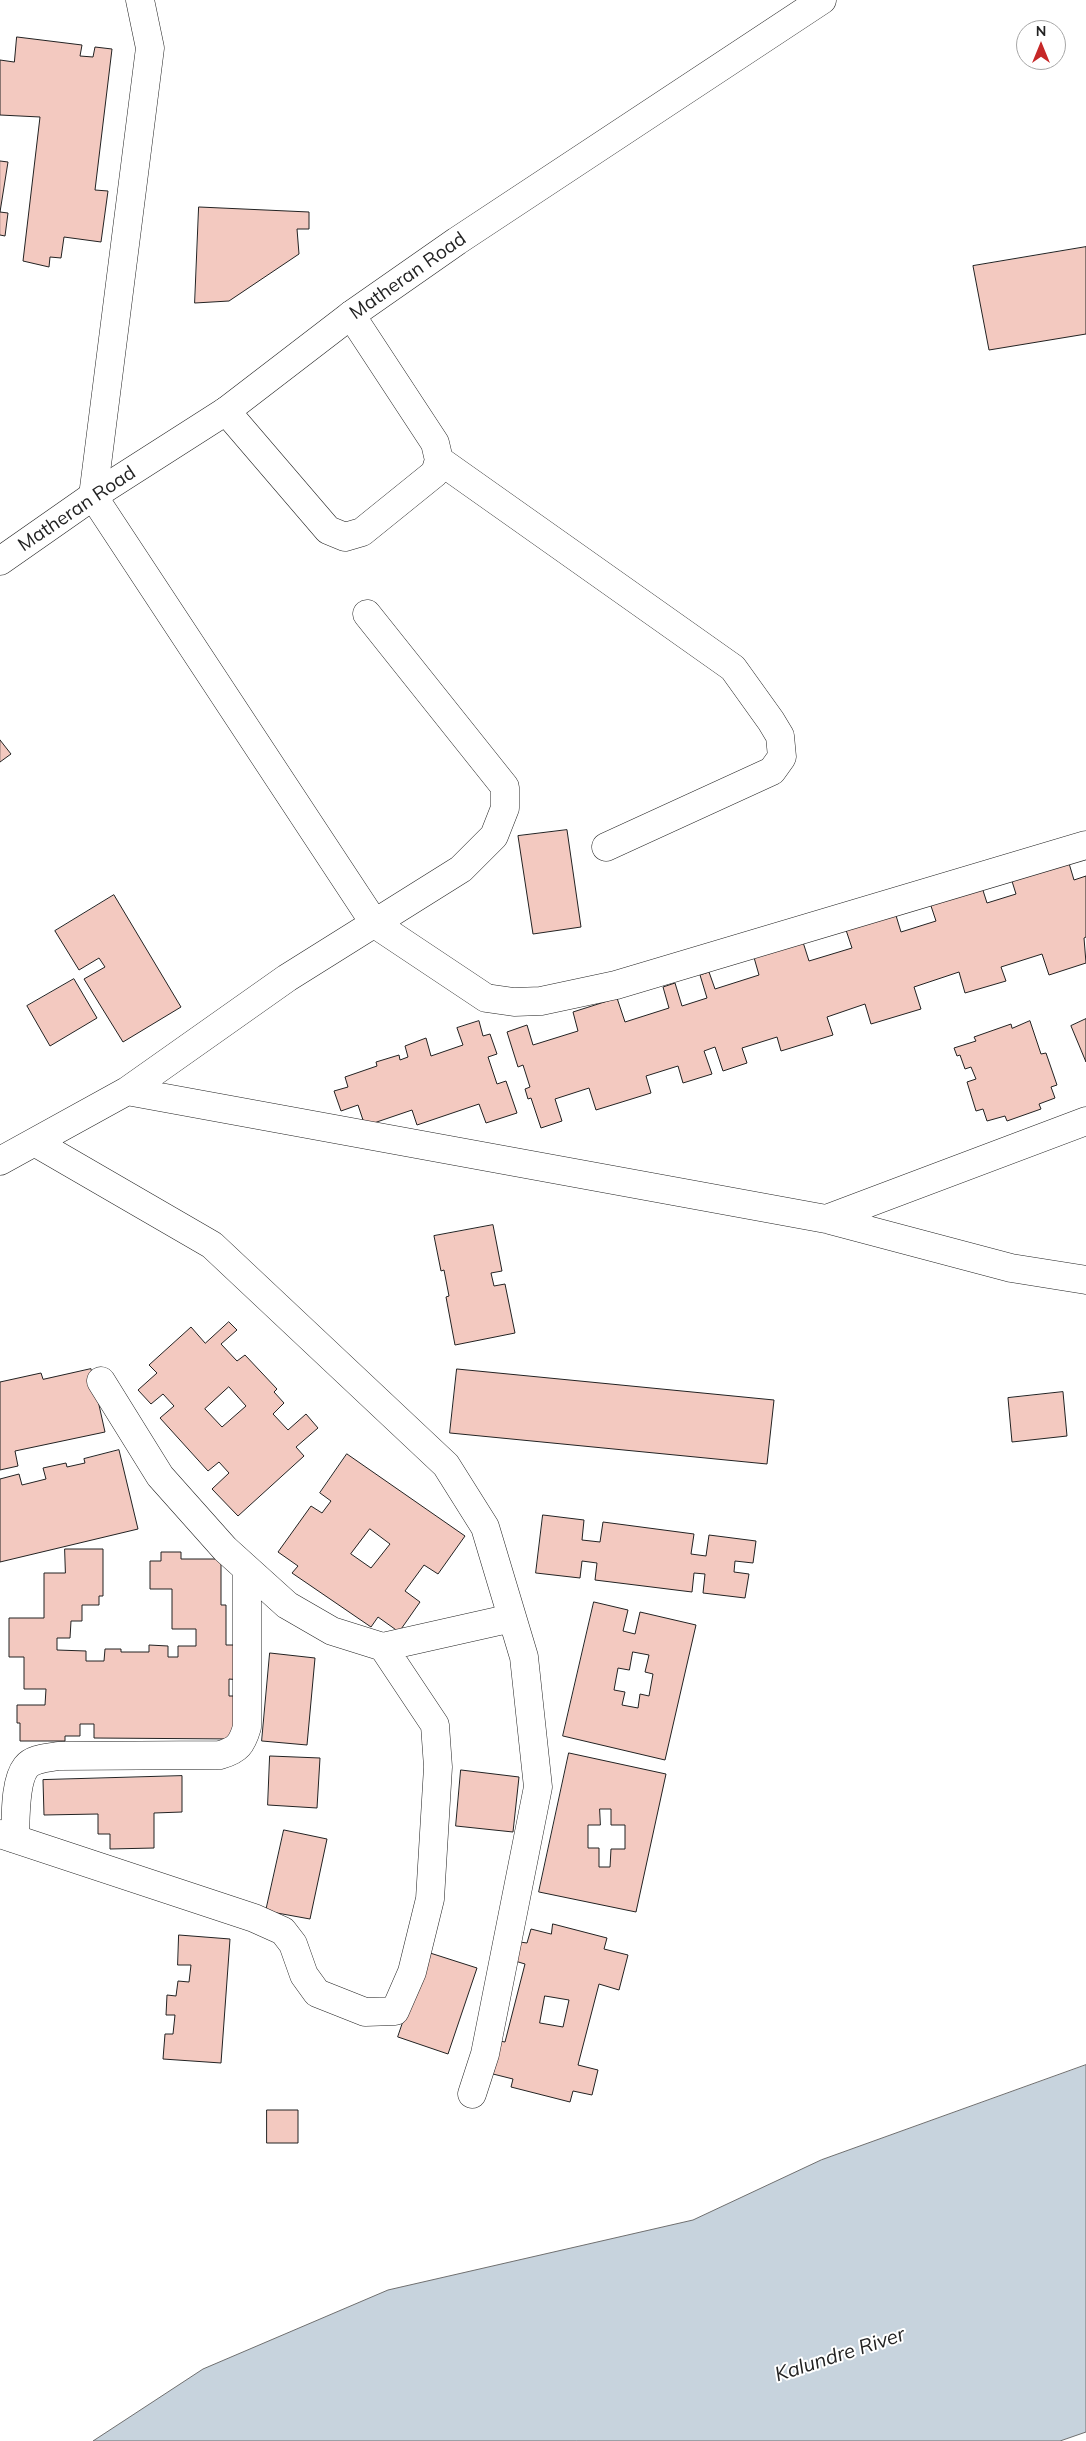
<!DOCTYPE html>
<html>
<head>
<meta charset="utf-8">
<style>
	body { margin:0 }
	#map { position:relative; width:1086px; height:2441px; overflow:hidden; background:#fff; font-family:Mulish,sans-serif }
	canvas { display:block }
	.north { position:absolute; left:1016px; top:20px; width:50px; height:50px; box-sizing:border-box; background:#fff; border:1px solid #a7a7a7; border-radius:50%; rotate:0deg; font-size:14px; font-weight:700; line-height:20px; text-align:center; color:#222 }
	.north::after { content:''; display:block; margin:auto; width:18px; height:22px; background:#c62828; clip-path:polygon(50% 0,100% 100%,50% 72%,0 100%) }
</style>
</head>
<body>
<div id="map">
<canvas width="1086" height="2441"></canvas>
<div class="north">N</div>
</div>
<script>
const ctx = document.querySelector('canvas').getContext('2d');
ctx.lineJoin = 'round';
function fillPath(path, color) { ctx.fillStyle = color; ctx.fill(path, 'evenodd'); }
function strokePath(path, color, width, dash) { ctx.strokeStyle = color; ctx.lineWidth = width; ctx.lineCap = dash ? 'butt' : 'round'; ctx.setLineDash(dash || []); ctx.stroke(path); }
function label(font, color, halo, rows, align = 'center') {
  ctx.font = font + ' Mulish,sans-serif'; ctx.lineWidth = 4; ctx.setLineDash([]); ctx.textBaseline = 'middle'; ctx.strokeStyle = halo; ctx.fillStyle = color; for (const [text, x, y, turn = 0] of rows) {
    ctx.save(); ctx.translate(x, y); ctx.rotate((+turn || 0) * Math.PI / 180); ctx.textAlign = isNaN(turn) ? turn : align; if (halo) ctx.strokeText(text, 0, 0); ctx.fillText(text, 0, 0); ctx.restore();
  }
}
const water = new Path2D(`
	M 1086,2065 L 1086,2432 L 1060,2441 L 93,2441 L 203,2369 L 388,2290 L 693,2220 L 821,2160 Z`);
fillPath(water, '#c7d3dd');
strokePath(water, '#6f6f6f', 1);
const building = new Path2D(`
	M 17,37 L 82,45 L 80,56 L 93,57 L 95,47 L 112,49 L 95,190 L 108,191 L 101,242 L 64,237 L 61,258 L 50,257 L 49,267 L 23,261 L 40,117 L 0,115 L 0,60 L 14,62 Z
	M 0,161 L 8,162 L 0,212 L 8,213 L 5,236 L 0,235 Z
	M 199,207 L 309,212 L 309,229 L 297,229 L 299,254 L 229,301 L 195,303 Z
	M 1086,247 L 1086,334 L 989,350 L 973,266 Z
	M 0,740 L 11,754 L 0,762 Z
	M 567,830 L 581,927 L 533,934 L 518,836 Z
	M 1068,860 L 1074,880 L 1086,876 L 1086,937 L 1084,938 L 1086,963 L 1049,975 L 1042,954 L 1001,967 L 1006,981 L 965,993 L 959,972 L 914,987 L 921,1009 L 871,1024 L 865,1004 L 827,1017 L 833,1035 L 781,1051 L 777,1037 L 742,1048 L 747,1063 L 723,1071 L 715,1047 L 704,1051 L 712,1074 L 683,1083 L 678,1066 L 646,1076 L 651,1093 L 596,1110 L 589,1088 L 555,1099 L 562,1121 L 541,1128 L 531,1098 L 528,1099 L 525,1089 L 530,1087 L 523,1065 L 518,1067 L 507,1032 L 527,1025 L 533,1045 L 578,1031 L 573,1012 L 617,998 L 625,1022 L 669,1008 L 663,987 L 675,983 L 682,1006 L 707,998 L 700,975 L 709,972 L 715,989 L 759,975 L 753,954 L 802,939 L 809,961 L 852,948 L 844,924 L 894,909 L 901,932 L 936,921 L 928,897 L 980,881 L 987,903 L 1016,894 L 1011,878 Z
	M 114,895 L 181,1007 L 123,1042 L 84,979 L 105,967 L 99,958 L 79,970 L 55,931 Z
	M 74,979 L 97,1018 L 50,1046 L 27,1006 Z
	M 1086,1019 L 1086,1062 L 1071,1026 Z
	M 479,1021 L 483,1036 L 490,1034 L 497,1054 L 488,1057 L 497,1084 L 506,1081 L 517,1113 L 486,1123 L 479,1104 L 417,1125 L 412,1110 L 365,1126 L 358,1105 L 341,1111 L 334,1091 L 348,1087 L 345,1077 L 377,1066 L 376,1062 L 399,1055 L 400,1060 L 408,1057 L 405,1046 L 426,1038 L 431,1056 L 463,1045 L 457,1028 Z
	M 1030,1021 L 1041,1054 L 1046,1053 L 1057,1085 L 1051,1087 L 1055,1098 L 1039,1104 L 1041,1109 L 1007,1121 L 1005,1116 L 987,1121 L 983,1109 L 976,1111 L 967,1082 L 976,1079 L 971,1067 L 965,1069 L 960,1055 L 957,1056 L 954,1048 L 976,1041 L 974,1037 L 1011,1024 L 1012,1028 Z
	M 493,1225 L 502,1271 L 491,1273 L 494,1286 L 505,1284 L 515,1333 L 455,1345 L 446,1297 L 449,1296 L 444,1270 L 441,1271 L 434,1236 Z
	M 229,1322 L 237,1330 L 221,1344 L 237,1361 L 245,1355 L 277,1389 L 274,1392 L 284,1403 L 273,1414 L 288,1430 L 306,1414 L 318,1428 L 296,1447 L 304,1456 L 238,1516 L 212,1489 L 229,1473 L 219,1462 L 208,1471 L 160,1418 L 174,1406 L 163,1394 L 151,1404 L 138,1390 L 157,1373 L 149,1365 L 191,1327 L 205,1343 ZM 229,1387 L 246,1406 L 222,1427 L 205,1409 Z
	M 91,1369 L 105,1432 L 15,1451 L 18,1466 L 0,1470 L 0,1382 L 41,1373 L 43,1379 Z
	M 457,1369 L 774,1400 L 767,1464 L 450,1433 Z
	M 1063,1392 L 1067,1436 L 1012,1442 L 1008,1398 Z
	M 119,1450 L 138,1529 L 0,1562 L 0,1479 L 19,1474 L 22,1485 L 46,1479 L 43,1468 L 66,1463 L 67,1467 L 85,1463 L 84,1459 Z
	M 347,1454 L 465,1536 L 438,1574 L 424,1565 L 405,1591 L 420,1602 L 399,1632 L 378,1617 L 371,1627 L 292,1573 L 298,1566 L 278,1552 L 311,1506 L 322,1513 L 331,1501 L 320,1493 ZM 370,1529 L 390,1544 L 371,1568 L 351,1554 Z
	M 543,1515 L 584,1520 L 582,1540 L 600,1542 L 603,1522 L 694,1534 L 691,1554 L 706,1556 L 709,1535 L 756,1541 L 753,1563 L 735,1561 L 734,1572 L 749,1574 L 745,1598 L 703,1593 L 705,1574 L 694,1573 L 692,1592 L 595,1580 L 597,1563 L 582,1561 L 580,1578 L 536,1573 Z
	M 65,1549 L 103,1549 L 103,1596 L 99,1596 L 99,1605 L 82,1605 L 82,1621 L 71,1621 L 70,1638 L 57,1638 L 57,1650 L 86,1651 L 86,1661 L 104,1661 L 105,1649 L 121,1649 L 121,1652 L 149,1652 L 149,1645 L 168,1646 L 168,1657 L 178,1657 L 178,1646 L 196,1646 L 196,1629 L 172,1629 L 172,1589 L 150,1589 L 150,1561 L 161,1561 L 161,1552 L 181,1552 L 181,1559 L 221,1559 L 221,1605 L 226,1605 L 226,1645 L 241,1645 L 241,1680 L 229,1679 L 229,1696 L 235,1696 L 235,1739 L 94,1738 L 94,1724 L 80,1724 L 80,1736 L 65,1736 L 65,1741 L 20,1741 L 20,1723 L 17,1723 L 17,1705 L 45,1705 L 46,1689 L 24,1689 L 24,1657 L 9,1657 L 9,1618 L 44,1618 L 44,1573 L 65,1573 Z
	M 594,1602 L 628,1610 L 623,1631 L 635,1634 L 640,1612 L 696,1625 L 665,1760 L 563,1736 ZM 633,1652 L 649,1655 L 645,1672 L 653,1674 L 649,1696 L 640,1694 L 638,1708 L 622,1705 L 625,1692 L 614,1690 L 618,1668 L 629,1670 Z
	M 270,1653 L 315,1658 L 307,1745 L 262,1741 Z
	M 569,1753 L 666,1774 L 636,1912 L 539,1892 ZM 600,1809 L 611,1809 L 611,1825 L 625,1825 L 625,1849 L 611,1849 L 610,1867 L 599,1867 L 599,1848 L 588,1848 L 588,1825 L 600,1825 Z
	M 270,1756 L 320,1758 L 317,1808 L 268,1805 Z
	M 461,1770 L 519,1777 L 513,1832 L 456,1826 Z
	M 182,1776 L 182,1812 L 154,1813 L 154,1848 L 110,1849 L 110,1834 L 98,1834 L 98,1814 L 44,1815 L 43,1780 Z
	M 284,1830 L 327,1839 L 310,1919 L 266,1911 Z
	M 553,1924 L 607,1938 L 604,1949 L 628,1955 L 619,1990 L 599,1984 L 578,2065 L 598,2070 L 592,2095 L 573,2091 L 570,2102 L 511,2087 L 513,2079 L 493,2074 L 497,2059 L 494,2040 L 505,2042 L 525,1964 L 515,1961 L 520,1942 L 527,1943 L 531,1929 L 551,1934 ZM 545,1996 L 569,2000 L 563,2027 L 540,2023 Z
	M 179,1935 L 230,1939 L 221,2063 L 163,2059 L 165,2034 L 173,2034 L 175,2015 L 166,2015 L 167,1995 L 176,1996 L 178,1981 L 189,1982 L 191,1965 L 178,1965 Z
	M 427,1952 L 477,1968 L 448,2054 L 398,2037 Z
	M 267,2110 L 298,2110 L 298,2143 L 267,2143 Z`);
fillPath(building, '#f3c9c0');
strokePath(building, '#222', 1);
const minor = new Path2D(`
	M 140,0 L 150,48 L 93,496 L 375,924 L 486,998 L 514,1002 L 541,1001 L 616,985 L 1086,845
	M 226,411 L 328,530 L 345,537 L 362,532 L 435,473 L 439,460 L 435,443 L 351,315
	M 439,460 L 733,668 L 771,721 L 780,736 L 782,757 L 772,771 L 606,847
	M 127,1091 L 826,1219 L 1011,1268 L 1086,1280
	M 36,1143 L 212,1245 L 446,1465 L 485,1527 L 524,1657 L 538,1787 L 485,2054 L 472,2094
	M 0,1161 L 127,1091 L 287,978 L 461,869 L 494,836 L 505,808 L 505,787 L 367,614
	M 826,1219 L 1086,1121
	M 101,1381 L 160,1476 L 225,1549 L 287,1605 L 332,1631 L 383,1647 L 512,1618
	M 0,1834 L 254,1918 L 283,1931 L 293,1944 L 304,1975 L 317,1993 L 365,2012 L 395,2011 L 412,1972 L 430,1899 L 438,1767 L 435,1725 L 383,1647
	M 15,1839 C 16,1820 14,1782 26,1767 C 33,1758 48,1758 58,1756 L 220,1755 C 238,1750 242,1744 247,1727 L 247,1569`);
const major = new Path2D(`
	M 0,561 L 93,496 L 226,411 L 351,315 L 457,241 L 822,0`);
strokePath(minor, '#222', 29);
strokePath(major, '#222', 29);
strokePath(minor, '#fff', 28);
strokePath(major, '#fff', 28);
label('19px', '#222', '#fff', [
	["Matheran Road",408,276,-35],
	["Matheran Road",77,509,-34]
]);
label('italic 20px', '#222', '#fff', [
	["Kalundre River",840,2355,-18]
]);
</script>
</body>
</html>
